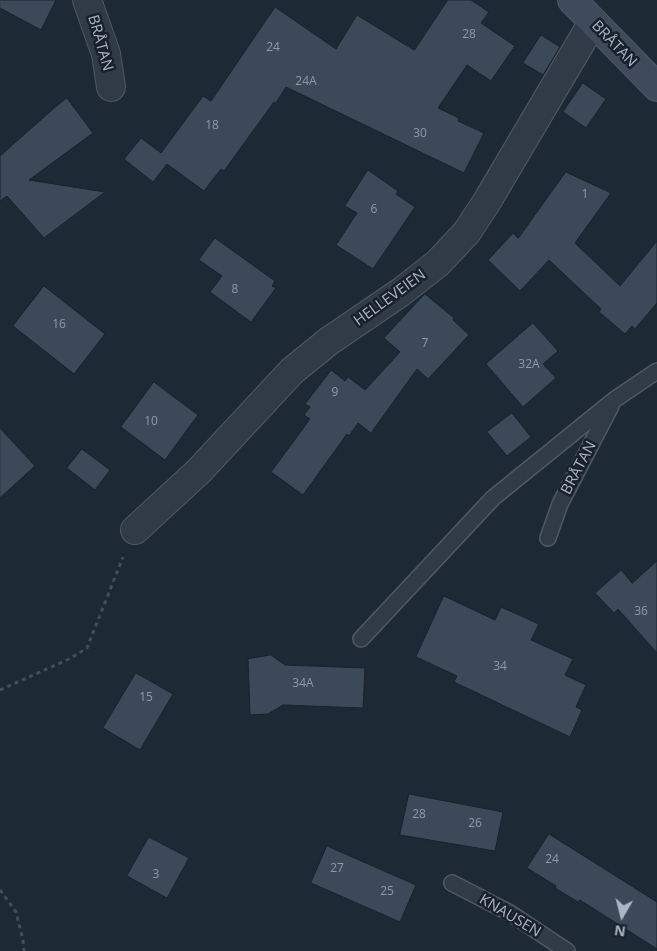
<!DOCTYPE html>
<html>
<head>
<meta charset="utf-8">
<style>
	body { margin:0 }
	#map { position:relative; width:657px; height:951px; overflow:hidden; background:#1e2936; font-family:"Open Sans",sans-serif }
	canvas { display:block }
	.north { position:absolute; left:597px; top:891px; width:50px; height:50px; -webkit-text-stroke:4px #17202b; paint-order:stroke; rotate:188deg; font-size:14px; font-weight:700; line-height:20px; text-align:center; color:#abb5c4 }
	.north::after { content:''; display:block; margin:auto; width:18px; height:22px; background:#abb5c4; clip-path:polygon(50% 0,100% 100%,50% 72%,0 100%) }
</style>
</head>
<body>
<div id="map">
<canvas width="657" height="951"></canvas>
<div class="north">N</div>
</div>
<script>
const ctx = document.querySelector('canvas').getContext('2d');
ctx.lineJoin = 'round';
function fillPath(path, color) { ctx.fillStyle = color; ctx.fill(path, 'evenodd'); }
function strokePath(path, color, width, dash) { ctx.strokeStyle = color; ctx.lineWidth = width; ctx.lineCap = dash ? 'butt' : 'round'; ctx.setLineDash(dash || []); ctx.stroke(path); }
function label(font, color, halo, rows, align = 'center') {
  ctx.font = font + ' "Open Sans",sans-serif'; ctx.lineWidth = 5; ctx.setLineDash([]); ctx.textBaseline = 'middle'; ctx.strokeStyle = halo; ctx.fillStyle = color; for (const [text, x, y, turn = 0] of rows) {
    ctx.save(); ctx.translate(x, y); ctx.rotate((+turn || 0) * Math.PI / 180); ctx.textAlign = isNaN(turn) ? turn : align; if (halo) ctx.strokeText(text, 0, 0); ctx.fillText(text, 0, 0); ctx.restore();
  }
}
const building = new Path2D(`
	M 0,0 L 56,0 L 41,30 L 0,8 Z
	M 448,0 L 471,0 L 489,12 L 481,23 L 515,46 L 491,81 L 467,65 L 438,108 L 459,118 L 458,121 L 484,133 L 464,173 L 286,87 L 276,103 L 274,102 L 224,171 L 221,169 L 204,191 L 167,164 L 153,182 L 124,159 L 141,138 L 161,153 L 203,96 L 211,101 L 275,7 L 336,49 L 357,15 L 414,50 Z
	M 541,35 L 560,47 L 543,75 L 523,63 Z
	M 583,83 L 606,99 L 586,128 L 563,112 Z
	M 67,98 L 93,133 L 29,180 L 105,192 L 44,238 L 7,196 L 0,201 L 0,156 L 53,109 Z
	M 368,170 L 398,191 L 396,194 L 415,207 L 373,269 L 336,245 L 357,213 L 345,206 Z
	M 566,172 L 611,193 L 575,243 L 620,286 L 657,241 L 657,303 L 635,329 L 632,326 L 625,334 L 599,312 L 601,309 L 549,260 L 520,291 L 488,260 L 513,233 L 518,238 Z
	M 215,238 L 275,281 L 272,286 L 276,288 L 251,322 L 210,292 L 222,276 L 199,260 Z
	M 44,286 L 105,334 L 74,374 L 13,326 Z
	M 425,294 L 454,318 L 453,320 L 469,335 L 428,379 L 417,369 L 371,433 L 358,423 L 349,436 L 347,434 L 303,495 L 271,472 L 310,419 L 304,415 L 310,407 L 305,404 L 331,370 L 345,381 L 348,377 L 365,390 L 400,352 L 384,338 Z
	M 533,323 L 558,351 L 543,364 L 556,378 L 523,407 L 486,364 Z
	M 154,382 L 198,415 L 165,460 L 121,427 Z
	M 512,413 L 531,437 L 507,456 L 487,432 Z
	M 0,428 L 35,466 L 0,498 Z
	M 82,449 L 110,470 L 95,490 L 67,468 Z
	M 657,561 L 657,653 L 618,609 L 614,613 L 595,593 L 621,570 L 632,583 Z
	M 444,596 L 495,620 L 501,607 L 539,624 L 531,640 L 573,659 L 565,675 L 586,685 L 576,707 L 582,710 L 570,737 L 454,682 L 457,676 L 416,657 Z
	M 271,655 L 285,665 L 365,668 L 363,708 L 283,705 L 268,714 L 250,715 L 248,659 Z
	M 136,673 L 173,694 L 140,750 L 103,728 Z
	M 409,794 L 503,812 L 495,851 L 400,835 Z
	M 549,834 L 657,902 L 657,949 L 580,900 L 578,902 L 555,888 L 556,886 L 527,868 Z
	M 149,837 L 189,858 L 167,898 L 127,876 Z
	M 327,846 L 416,885 L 400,922 L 311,883 Z`);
fillPath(building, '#3c4959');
strokePath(building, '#19222d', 1);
const service = new Path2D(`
	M 548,538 L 560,504 L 611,406
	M 361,639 L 493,498 L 614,400 L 657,371
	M 452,883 L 510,913 L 567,951`);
const minor = new Path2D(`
	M 87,0 L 106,54 L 111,87
	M 135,530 L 199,471 L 292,371 L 329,341 L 401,292 L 438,263 L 467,232 L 486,203 L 593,22`);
const secondary = new Path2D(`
	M 572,0 L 657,87`);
strokePath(service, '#4f5865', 18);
strokePath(minor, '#4f5865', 30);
strokePath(secondary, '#4f5865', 30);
strokePath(new Path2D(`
	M 0,690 L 69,659 L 87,648 L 123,557
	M 0,890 L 16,912 L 23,940 L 24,951`), '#3d5255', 3, [4, 4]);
strokePath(service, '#313b47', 15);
strokePath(minor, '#313b47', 28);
strokePath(secondary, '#3f4a5a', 28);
label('12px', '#8f9aa9', null, [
	["28",469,35],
	["24",273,48],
	["24A",306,82],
	["18",212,126],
	["30",420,134],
	["1",585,195],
	["6",374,210],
	["8",235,290],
	["16",59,325],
	["7",425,344],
	["32A",529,365],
	["9",335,393],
	["10",151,422],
	["36",641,612],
	["34",500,667],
	["34A",303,684],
	["15",146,698],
	["28",419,815],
	["26",475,824],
	["24",552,860],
	["27",337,869],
	["3",156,875],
	["25",387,892]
]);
label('15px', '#abb5c4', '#17202b', [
	["BRÅTAN",100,43,74],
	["BRÅTAN",614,44,46],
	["HELLEVEIEN",390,298,-36],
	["BRÅTAN",579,468,-62],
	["KNAUSEN",510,916,31]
]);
</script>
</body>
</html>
